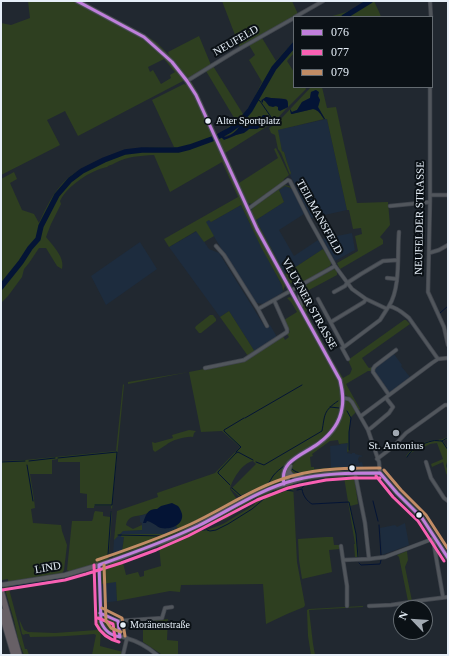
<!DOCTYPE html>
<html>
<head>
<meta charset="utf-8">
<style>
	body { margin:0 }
	#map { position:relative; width:449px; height:656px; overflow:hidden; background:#212830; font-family:Georgia,serif }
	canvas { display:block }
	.frame { position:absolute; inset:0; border:2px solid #e6eff8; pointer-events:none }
	.legend { position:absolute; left:293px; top:16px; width:140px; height:72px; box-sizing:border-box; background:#0b1116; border:1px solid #636a70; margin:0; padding:5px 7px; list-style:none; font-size:12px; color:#e6eff8 }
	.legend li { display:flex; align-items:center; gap:8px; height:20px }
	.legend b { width:20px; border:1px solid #636a70 }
	.north { position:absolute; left:393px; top:600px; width:40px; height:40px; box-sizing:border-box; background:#0b1116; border:1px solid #636a70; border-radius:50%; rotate:295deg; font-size:11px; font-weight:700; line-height:16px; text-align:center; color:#e6eff8 }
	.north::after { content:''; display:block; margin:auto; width:14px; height:18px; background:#a1a9b2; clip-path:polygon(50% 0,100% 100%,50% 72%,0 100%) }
</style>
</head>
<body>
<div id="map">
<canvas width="449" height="656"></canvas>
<div class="frame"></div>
<ul class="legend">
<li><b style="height:5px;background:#c07fdc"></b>076</li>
<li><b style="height:5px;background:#f860b3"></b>077</li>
<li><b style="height:5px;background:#c18c65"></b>079</li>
</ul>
<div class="north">N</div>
</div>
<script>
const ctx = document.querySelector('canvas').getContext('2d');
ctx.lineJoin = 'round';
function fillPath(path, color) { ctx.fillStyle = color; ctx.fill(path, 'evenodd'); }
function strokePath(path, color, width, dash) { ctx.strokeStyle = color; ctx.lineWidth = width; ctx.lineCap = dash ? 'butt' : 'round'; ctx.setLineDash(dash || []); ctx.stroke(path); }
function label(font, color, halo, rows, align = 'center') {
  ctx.font = font + ' Georgia,serif'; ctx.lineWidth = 4; ctx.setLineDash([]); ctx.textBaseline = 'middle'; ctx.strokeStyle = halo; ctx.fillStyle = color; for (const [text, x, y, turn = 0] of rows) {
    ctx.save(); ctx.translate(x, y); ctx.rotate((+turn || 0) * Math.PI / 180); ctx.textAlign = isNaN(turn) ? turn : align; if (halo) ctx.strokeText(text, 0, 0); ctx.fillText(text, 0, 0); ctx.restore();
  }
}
fillPath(new Path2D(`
	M 327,119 L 347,210 L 311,218 L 290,175 L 291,173 L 287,162 L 284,152 L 282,151 L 277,130 Z
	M 285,186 L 290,188 L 293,190 L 304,214 L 279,230 L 294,256 L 318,240 L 323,249 L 285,274 L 256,220 L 284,202 L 279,190 Z
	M 241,205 L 248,220 L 282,286 L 283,291 L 280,294 L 263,304 L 257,303 L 253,300 L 205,222 L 209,220 L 211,222 Z
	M 197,231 L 209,249 L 219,253 L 265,327 L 270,325 L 277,337 L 255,352 L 229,311 L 220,317 L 169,247 Z
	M 352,233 L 355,250 L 353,251 L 335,261 L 322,239 Z
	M 140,242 L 157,269 L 106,305 L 91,276 Z
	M 394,354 L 402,365 L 401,366 L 410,377 L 390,392 L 388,391 L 375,373 L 375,369 L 376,367 Z
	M 348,443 L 347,453 L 352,454 L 352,453 L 355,453 L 355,454 L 363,456 L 360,457 L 360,456 L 359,457 L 358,459 L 359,463 L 362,462 L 364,470 L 340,470 L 341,467 L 331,468 L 330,446 L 340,445 L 341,444 Z
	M 146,514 L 144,523 L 147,521 L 152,522 L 160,528 L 169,528 L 176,526 L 176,527 L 178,528 L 164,534 L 122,534 L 124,537 L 122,552 L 113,555 L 114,540 L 123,531 L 142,530 L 142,523 L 140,522 L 140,517 L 139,516 Z
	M 405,523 L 409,545 L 382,555 L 380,528 L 395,525 L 397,527 Z
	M 116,581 L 117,601 L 102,603 L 102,584 Z`), '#1d2c3e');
fillPath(new Path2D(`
	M 28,1 L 75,1 L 142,38 L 166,58 L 183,78 L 183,81 L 78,136 L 65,111 L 47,120 L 60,145 L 1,175 L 1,23 L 11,25 L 30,18 ZM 164,59 L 175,72 L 170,75 L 171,78 L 161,84 L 153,70 L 150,72 L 148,67 Z
	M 222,1 L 292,1 L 298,14 L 240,48 Z
	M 366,1 L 374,1 L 380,14 L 381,17 L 329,17 L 346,12 L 357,7 Z
	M 144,34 L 157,43 L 169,55 L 168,52 L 199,36 L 211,65 L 189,78 L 186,78 C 177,66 167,54 156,44 C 152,41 146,39 144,34 Z
	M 262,38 L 276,61 L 294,41 L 294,53 L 287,61 L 294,72 L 294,87 L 305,87 L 306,89 L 288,107 L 288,102 L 286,99 C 279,98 273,99 266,97 L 261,100 L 263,101 L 263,100 L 278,107 L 279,109 L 284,109 L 286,108 L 287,108 L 274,122 L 225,153 L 223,151 L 191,84 L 191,81 L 196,90 L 216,134 L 223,131 L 236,121 L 206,71 L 213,66 L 243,114 L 250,106 L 262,82 L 249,60 L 255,55 L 249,45 ZM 260,118 L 265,126 L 257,129 L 249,129 L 247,131 L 236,135 L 227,139 L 220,136 C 228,137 239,132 239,123 L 244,124 L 247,122 L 257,122 Z
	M 184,84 L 189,86 L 195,97 L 269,255 L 284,283 L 285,286 L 283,291 L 282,285 L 261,247 L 241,205 L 211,222 L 209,220 L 206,222 L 214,236 L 204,242 L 196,231 L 169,247 L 164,239 L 238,197 L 222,162 L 170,192 L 154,155 C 139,156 128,156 115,163 C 112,165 109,165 107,167 C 91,170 67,186 60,201 L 61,204 L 51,224 L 46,237 C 53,246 65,257 62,269 L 57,266 L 46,248 L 39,248 L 29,263 L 24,269 L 22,277 L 8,296 L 1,303 L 1,179 L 14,172 L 17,179 L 10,183 L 22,210 L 34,214 L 39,223 C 46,208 54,190 67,179 C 74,172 84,168 93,163 C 103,159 112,155 122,152 C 137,147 158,147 174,147 L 152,100 Z
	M 311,87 L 322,87 L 327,108 L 336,107 L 357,203 L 388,202 L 390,225 L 380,237 L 383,240 L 383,244 L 340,269 L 337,263 L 358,251 L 355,236 L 362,234 L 361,228 L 353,229 L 349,210 L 347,210 L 327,119 L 325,119 L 318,107 L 320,100 L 318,96 L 318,92 L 316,90 L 311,92 L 310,98 L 302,102 L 297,110 L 292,112 L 291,114 L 313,109 C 319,110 321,115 324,119 L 278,130 L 282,151 L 284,152 L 287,162 L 291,173 L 290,175 L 281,153 L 278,149 L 275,135 L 271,133 L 269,128 L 276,124 Z
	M 276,148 L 280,156 L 289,175 L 284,179 L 283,182 L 252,204 L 248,203 L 246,201 L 226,157 L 226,155 L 239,183 L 278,158 L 274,149 Z
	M 285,185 L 292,187 L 293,190 L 291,188 L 285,186 L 279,190 L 284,202 L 256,220 L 280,265 L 265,240 L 251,213 L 252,209 L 253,207 Z
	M 323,249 L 331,261 L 331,264 L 330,266 L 307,280 L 295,285 L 290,283 L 285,274 Z
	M 335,269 L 337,271 L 337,275 L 309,290 C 302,296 305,303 307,311 L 306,312 L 327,350 L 326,351 C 319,339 294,300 303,288 C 309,281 324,275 332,270 Z
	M 290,297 L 293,299 L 336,376 L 339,384 L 342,404 L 337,419 L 332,428 L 320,441 L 293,459 L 281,480 L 279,483 L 243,499 L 242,499 L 231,489 L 256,464 L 253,461 C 242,463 232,480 230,489 L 238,501 L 237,503 L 200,523 L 177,534 L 113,558 L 113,555 L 122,552 L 124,537 L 121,537 L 122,534 L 164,534 L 178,528 L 176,526 L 180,522 L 157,509 C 153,510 149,513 145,514 C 137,517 129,514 126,525 L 133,529 L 142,525 L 142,530 L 123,531 L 114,540 L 117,511 L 158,497 L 157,493 L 215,473 L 240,447 L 222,431 L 201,432 L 189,372 L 128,384 L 128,382 L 189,372 L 245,361 L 283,336 L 285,340 L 289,337 L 287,334 L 290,332 L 284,320 L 297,312 L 291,302 L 287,298 Z
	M 229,311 L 255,352 L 248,356 L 220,317 Z
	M 210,315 L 213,315 L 216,319 L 216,321 L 201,333 L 199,333 L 195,328 L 196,326 Z
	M 404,320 L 406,320 L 410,324 L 362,358 L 368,367 L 369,368 L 372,367 L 371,371 L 368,371 L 346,384 L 360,409 L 359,410 L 353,400 L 344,394 L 342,382 L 333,364 L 334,363 L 343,378 L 350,374 L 352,369 L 348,360 Z
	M 123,384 L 124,385 L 112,509 L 111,508 L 111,506 L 94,506 L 94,508 L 87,508 L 87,494 L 80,493 L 80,462 L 58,462 L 58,459 L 52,460 L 52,474 L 30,474 L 34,499 L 35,508 L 31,509 L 33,523 L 61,525 L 62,531 L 67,545 L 64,570 L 62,574 L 39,578 L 8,582 L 8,579 L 2,580 L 1,576 L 1,461 L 25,460 L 116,451 Z
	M 347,400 L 350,401 L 356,412 L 351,417 L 349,432 L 349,451 L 347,452 L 348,443 L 339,444 L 338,440 L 330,441 L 312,454 L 313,456 L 310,457 L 311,467 L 314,467 L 314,469 L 341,467 L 340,470 L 342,472 L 295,476 L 290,472 L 290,467 L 297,460 L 322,442 L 330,435 L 345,401 Z
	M 189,430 L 196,431 L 194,433 L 193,437 C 186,436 172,440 166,445 C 162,447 159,450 155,452 L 153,450 L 152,442 L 155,443 L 173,438 L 172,435 Z
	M 447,437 L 448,439 L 443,441 L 448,448 L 448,477 L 446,473 L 443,462 L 432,467 L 431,464 L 443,459 L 437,443 L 430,444 L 416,451 L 416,450 L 409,454 L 407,457 L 406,456 C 412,448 424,441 434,440 C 440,440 441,440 447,437 Z
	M 344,475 L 344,477 L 354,476 L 358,504 L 350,506 L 356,534 L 359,557 L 355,557 L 354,544 L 355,544 L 344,477 L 321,478 L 296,483 L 297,482 L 320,477 Z
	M 293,483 L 297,562 L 305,605 L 304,607 L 287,614 L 266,624 L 263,584 L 181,585 L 180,592 L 170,591 L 117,601 L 116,582 L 102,584 L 101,568 L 104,564 L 195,529 L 204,531 L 223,524 L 254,505 L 258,496 ZM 159,546 L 161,566 L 144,571 L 144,576 L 140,577 L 138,572 L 126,575 L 122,559 Z
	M 251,499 L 252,500 L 251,504 L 226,519 L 204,527 L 201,526 Z
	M 95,511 L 103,512 L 103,516 L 110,517 L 110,512 L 112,512 L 109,556 L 108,560 L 88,567 L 70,572 L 67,570 L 72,521 L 92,521 C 94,518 93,514 95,511 Z
	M 326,537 L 333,537 L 334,545 L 339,545 L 339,549 L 329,550 L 332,572 L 302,579 L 299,560 L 298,539 Z
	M 407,551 L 408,560 L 405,567 L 412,601 L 408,601 L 399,557 L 397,555 Z
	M 99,582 L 99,617 L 101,628 L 100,646 L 123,652 L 122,655 L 92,655 L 96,635 L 94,634 C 72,636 51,637 30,637 L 29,634 L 25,634 L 24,635 L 22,634 L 19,619 L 24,630 L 28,632 L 55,633 L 97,630 Z
	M 4,586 L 7,586 L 9,589 L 25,649 L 27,649 L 29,655 L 24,655 L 18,639 L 14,620 Z
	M 363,606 L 363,607 L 309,610 L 313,644 L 315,655 L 311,655 L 308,636 L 307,610 L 309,609 L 344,607 Z
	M 104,616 L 117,622 L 118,634 C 109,634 103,627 102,618 Z
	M 168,619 L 167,640 L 178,641 L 178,655 L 160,655 L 161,654 L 143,642 L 143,623 L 145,623 L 145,621 Z`), '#2e3f20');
fillPath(new Path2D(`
	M 316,90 L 319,92 L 318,96 L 320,100 L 318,107 L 325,119 L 324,119 C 321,115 319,110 313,109 L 292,114 L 291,114 L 290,110 L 290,109 L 292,112 L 297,110 L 302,102 L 310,98 L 311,92 Z
	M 266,97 C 271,99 285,98 287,100 C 288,102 288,105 288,107 L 280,111 L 278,110 L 278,107 L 276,106 L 273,107 L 269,106 L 265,101 L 263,100 L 263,103 L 261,101 Z
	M 263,115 L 265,115 L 268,124 L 267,126 L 260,127 L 257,129 L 249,129 L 244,133 L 236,135 L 224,140 L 220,136 L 222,135 L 225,137 C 230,136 236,132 239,127 C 240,125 240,123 241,121 L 242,123 L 244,124 L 247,122 L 257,122 Z
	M 172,503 C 174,504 176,505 178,506 C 180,508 181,511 182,514 C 184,525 170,530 161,528 C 157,527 153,522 147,521 L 146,523 L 143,523 C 146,515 147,509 157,509 L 161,506 Z`), '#041435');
strokePath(new Path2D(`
	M 257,99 L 260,101 L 273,120 L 273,121 L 267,125
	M 440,313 L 448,306
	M 330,407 L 339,408
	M 347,411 L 351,418 L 349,432 L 349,450
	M 245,418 L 302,385
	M 442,441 L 447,438
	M 236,452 L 241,447 L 224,431 L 224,430 L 244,418
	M 407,457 C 411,449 423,443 432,441 C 435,440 439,441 442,441 L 448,450
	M 58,458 L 117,452 L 112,505 L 95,505
	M 448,458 L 447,466 L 448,471
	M 29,461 L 55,458
	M 1,462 L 25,461
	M 256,462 L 264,465 L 322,431 C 325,415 323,411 338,401
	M 27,465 L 33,501
	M 292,469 C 298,475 306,473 314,472
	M 230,485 L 218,473 L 218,472 L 236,453 L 238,452 L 253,460
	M 232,488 L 241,496 L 239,497
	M 302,488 C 307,482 313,481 321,480
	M 297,490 L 302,489 C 303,496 307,501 312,504 L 349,502 L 356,534 L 358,557
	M 241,496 L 267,484 C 270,482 271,479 273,476 C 276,472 280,469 284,466
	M 373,501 L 378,521
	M 379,525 L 381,555
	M 207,530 L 210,531 L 216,530 L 228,524 L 252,509 L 272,492 L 276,491 L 282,492 L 285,490 L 293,491
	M 118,535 L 163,536 L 190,524 L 237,499
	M 108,555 L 111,512
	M 359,563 L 361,565 L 380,564 L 381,560
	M 49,581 L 93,569
	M 13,586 L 46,581`), '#041435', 1);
strokePath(new Path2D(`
	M 344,17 L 370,1
	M 219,136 L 230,130 L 238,124 L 250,110 L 274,68 L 294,45
	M 1,287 L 21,262 L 30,248 L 38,239 L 41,226 L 57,195 L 70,180 L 82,171 L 104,160 L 125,152 L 142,150 L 178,150 L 190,147 L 212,139`), '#041435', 5.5);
const minor = new Path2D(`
	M 430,1 L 431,17
	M 295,17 L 323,1
	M 187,81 L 234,52 L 294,18
	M 430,87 L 430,202 L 428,292 L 444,327 L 448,345
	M 430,195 L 448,195
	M 390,206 L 430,202
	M 248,209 L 288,180 L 290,181 L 309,219 L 334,264
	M 216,246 L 224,255 L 258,309 L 335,266 L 352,289 L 366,299 L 387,309 L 389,306
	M 429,253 L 439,250 L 448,245
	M 387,278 L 397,279
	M 334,292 L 345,286 L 347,283 L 361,274 L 383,261 L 398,260
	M 318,299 L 344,347 L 342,348 L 348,359
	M 301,306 C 299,298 298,292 304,285
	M 389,306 C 401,287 397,254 399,232
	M 389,306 C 398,308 403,313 409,318 L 438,359
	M 258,309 L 267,326
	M 331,322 L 364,302 L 366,299
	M 344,347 L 380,320 L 387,309
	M 205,368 L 244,360 L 287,332 L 287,329 L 274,300
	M 389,395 L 373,372 L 373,369 L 375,366 L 396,350
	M 343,398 L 349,399 L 352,402 L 368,430 L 379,462 L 380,473
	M 361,416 L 432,363 L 438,359 L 448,358
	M 368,430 L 371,428 L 389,413 L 393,407 L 386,398
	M 377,459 L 393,447 L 406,433 L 445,405 L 448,405
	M 426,462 L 431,478 L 444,498 L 448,501
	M 355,473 L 365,523 L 369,559
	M 341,546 L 343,560
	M 99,565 L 101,622 C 107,636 113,634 126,638 C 137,641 149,648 157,655
	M 347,606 L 347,586 L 343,560 L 369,559 L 385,557 L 435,538 L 434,545 L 443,597
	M 369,606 L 391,605 L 424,600 L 448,597
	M 100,613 L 118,621 L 120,637
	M 118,621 L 162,618 L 165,608 L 172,607
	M 123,655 L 127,638`);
const secondary = new Path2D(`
	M 77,1 L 144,37 L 151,43 L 172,62 L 187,81 L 196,95 L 257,229 L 340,380 C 347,406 341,428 318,444 C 309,450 298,455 289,463 C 284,469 282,476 284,484
	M 288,470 C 291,477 295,477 302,477
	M 288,482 L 287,474 L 290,466
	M 1,585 L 65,575 L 99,565 L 125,556 L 175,537 L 203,523 L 255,495 L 272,488 L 294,481 L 308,477 L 330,474 L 360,473 L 380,473 L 397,493 L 422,518 L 448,558`);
const motorway = new Path2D(`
	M 1,591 L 19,655
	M 1,611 L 14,655`);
strokePath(minor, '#40454d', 4.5);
strokePath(secondary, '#40454d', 5.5);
strokePath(motorway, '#40454d', 7);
strokePath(minor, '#51565c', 3);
strokePath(secondary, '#595b60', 4);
strokePath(motorway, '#676066', 5.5);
strokePath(new Path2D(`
	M 77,1 L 144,37 L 172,62 L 187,81 L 196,95 L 257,229 L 340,380 C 342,389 344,398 342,408 C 340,422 331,434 319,443 C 304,455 279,460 284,484
	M 380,473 L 397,493 L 422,518 L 448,558
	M 99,565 C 133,553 166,541 198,526 C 230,510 260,489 295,480 C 322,473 352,473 380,473
	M 99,565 L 101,622 C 105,631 110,635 120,637
	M 100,613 L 118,621 L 120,637`), '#c07fdc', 3);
strokePath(new Path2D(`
	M 376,476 L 393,497 L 418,521 L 444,561
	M 94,565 L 96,624 C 101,634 108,639 119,642
	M 2,590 L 65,580 L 86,574 L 121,563 L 156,550 L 188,536 L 257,500 L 288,488 L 300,485 L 326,480 L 353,478 L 380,478
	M 98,618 L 113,624 L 115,638`), '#f860b3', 3);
strokePath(new Path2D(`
	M 384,470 L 401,490 L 426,515 L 448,549
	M 97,560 C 129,549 161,538 191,524 C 225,508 256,486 292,476 C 321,468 351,468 380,468
	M 104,565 L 106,621 L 111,628 L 121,632
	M 102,608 L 122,618 L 125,636`), '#c18c65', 3);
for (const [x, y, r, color] of [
	[208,121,3.5,"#e6eff8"],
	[396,433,4,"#a1a9b2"],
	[352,468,3.5,"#e6eff8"],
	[419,515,3.5,"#e6eff8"],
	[123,625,3.5,"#e6eff8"]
]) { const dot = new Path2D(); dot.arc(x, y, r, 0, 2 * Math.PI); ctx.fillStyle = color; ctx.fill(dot); strokePath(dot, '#0b1116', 1.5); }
label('10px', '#e6eff8', '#0b1116', [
	["Alter Sportplatz",216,121],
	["Moränenstraße",130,625]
], 'left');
label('11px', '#e6eff8', '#0b1116', [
	["NEUFELD",236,41,-30],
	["TEILMANSFELD",319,217,61],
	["NEUFELDER STRASSE",420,218,-89],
	["VLUYNER STRASSE",309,304,61],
	["LIND",48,568,-10]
]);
label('11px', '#e6eff8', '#0b1116', [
	["St. Antonius",396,446]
]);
</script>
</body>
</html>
